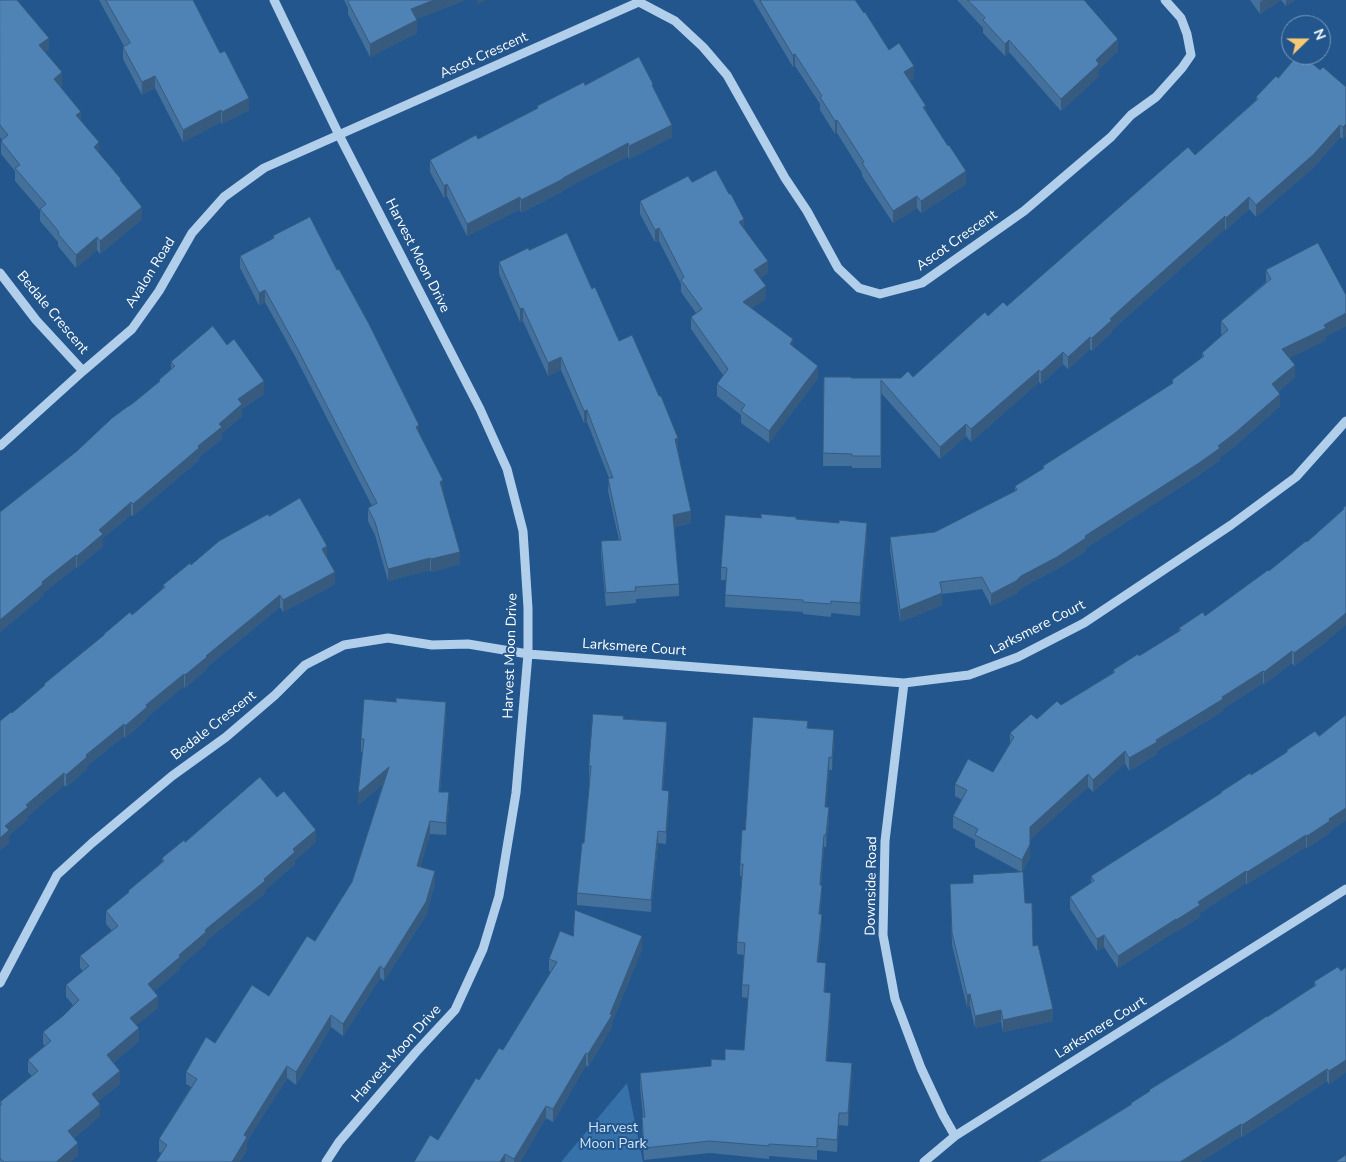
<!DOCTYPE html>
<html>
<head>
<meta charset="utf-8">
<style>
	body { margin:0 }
	#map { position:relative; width:1346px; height:1162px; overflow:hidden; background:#22568c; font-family:"Nunito Sans",sans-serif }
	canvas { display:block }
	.north { position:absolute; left:1281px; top:15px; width:50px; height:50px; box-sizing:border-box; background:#22568c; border:1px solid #7a9aba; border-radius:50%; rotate:68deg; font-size:14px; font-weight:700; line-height:20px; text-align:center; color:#fff }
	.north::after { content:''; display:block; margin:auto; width:18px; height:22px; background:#f7c973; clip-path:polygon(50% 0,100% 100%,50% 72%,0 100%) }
</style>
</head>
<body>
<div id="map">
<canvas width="1346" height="1162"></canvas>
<div class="north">N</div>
</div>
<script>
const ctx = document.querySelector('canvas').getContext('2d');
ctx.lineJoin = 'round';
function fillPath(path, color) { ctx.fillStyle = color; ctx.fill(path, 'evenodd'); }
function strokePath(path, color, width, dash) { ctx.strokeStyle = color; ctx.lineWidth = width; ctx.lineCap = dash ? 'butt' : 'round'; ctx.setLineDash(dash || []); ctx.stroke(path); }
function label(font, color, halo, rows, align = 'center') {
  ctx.font = font + ' "Nunito Sans",sans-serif'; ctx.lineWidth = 4; ctx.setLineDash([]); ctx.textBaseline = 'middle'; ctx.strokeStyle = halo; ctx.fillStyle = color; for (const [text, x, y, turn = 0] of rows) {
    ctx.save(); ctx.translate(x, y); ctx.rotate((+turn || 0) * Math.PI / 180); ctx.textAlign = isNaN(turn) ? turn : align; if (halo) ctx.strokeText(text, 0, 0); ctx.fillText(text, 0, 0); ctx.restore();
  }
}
fillPath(new Path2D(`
	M 627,1083 L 643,1162 L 561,1162 Z`), '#3671a9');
strokePath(new Path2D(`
	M 274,0 L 339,135 L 480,409 L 507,469 L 523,531 L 528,608 L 528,654 L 516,793 L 499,896 L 483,949 L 455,1010 L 416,1052 L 339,1142 L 326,1162
	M 639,2 L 675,21 L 703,47 L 727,75 L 785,178 L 807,211 L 838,268 L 859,288 L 880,294 L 922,283 L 1024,211 L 1111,137 L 1131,115 L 1156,97 L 1182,68 L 1191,55 L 1187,34 L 1181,18 L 1165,0
	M 0,273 L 36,320 L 83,371
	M 0,446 L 83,371 L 132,329 L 159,291 L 192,233 L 224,197 L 264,168 L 639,2
	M 904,683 L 885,841 L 883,935 L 895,999 L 921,1068 L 943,1115 L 955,1136
	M 0,983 L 57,875 L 92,843 L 172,776 L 226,737 L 275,695 L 305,665 L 344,645 L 388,638 L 432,645 L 468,644 L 528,654 L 904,683 L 969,675 L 1018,657 L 1084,623 L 1231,525 L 1296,477 L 1346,421
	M 924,1162 L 955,1136 L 1346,889`), '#b1ceeb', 9);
fillPath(new Path2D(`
	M 0,0 L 19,2 L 49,50 L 45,52 L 62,85 L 60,87 L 99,153 L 121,181 L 142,219 L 100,254 L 97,250 L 76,268 L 58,246 L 58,242 L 40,221 L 40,210 L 15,181 L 15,171 L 1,154 L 1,141 L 2,140 L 0,137 Z
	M 99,0 L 193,0 L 249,110 L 222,124 L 221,122 L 183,142 L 155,88 L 142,95 L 123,59 L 123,47 L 124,46 Z
	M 344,0 L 465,0 L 416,19 L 417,33 L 370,57 L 348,14 L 348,8 Z
	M 753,0 L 855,0 L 889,50 L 914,78 L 910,81 L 966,184 L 921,213 L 917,208 L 893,223 L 862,176 L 862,173 L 837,133 L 835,134 L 820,110 L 820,104 L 795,66 L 793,67 Z
	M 957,0 L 1084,0 L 1118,51 L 1099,69 L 1099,76 L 1061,111 L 1009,52 L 1005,56 L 983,33 L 983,28 Z
	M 1250,0 L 1281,0 L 1260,14 Z
	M 1281,0 L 1295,0 L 1286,6 Z
	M 1320,70 L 1346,87 L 1343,139 L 1340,137 L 1314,167 L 1256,217 L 1249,209 L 1226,230 L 1225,229 L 1112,330 L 1112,332 L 1092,351 L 1090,349 L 1068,369 L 1063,364 L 1041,384 L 1039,382 L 971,442 L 966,436 L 940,459 L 881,393 L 881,468 L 852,468 L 852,466 L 823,466 L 824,377 L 851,378 L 901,378 L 913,377 L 988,316 L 1007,306 L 1195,155 L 1256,100 L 1256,97 L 1278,78 Z
	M 585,85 L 653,89 L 672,137 L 629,159 L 628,156 L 563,190 L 563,191 L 521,213 L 520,209 L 467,236 L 447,196 L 444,198 L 430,172 L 430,160 L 478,139 L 537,109 L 537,106 Z
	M 692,182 L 744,228 L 768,273 L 760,278 L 766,299 L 751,308 L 793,347 L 818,378 L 769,443 L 741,423 L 741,415 L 717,396 L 717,384 L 723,375 L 691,329 L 691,317 L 696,313 L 681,292 L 681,284 L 659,241 L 655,242 L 640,214 L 640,201 Z
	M 273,236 L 419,434 L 443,492 L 460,564 L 431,572 L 430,570 L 388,581 L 375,535 L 368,521 L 368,508 L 372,506 L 297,360 L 265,302 L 259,305 L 240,268 L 240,256 L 273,239 Z
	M 529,250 L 592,289 L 678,451 L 691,523 L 674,527 L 679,584 L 679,596 L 636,599 L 636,603 L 606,606 L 601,554 L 601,541 L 619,540 L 608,491 L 609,478 L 587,422 L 584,423 L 561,370 L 548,376 L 523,321 L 520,322 L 499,274 L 499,262 Z
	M 1266,270 L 1346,295 L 1346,326 L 1326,336 L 1326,340 L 1289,358 L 1295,377 L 1278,392 L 1280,406 L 1235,446 L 1220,457 L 1220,460 L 1199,475 L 1086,548 L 1086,551 L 1057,569 L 1021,588 L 1016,594 L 991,606 L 982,589 L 942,594 L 942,605 L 900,622 L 890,550 L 890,537 L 935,532 L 1015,491 L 1015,486 L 1043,469 L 1043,466 L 1172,384 L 1172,380 L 1202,358 L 1202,353 L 1222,335 L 1221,334 L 1221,321 L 1266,282 Z
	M 227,345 L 264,394 L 242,409 L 242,416 L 222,433 L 222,439 L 199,457 L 199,460 L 133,516 L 131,515 L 103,538 L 103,546 L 77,568 L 76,567 L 43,593 L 43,596 L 0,632 L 77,451 L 159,382 L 159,380 L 171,369 L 171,362 Z
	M 1346,506 L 1328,640 L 1294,666 L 1292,663 L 1264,684 L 1263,683 L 1223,709 L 1223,711 L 1157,751 L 1157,754 L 1129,771 L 1125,763 L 1093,792 L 1088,787 L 1030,839 L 1030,857 L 1022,872 L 1025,903 L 1033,946 L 1053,1021 L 1003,1032 L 1001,1022 L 975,1028 L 970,1006 L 967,1007 L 952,945 L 950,884 L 973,883 L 1021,872 L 975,847 L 975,840 L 953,828 L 953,816 L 962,800 L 955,796 L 955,784 L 993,772 L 1010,745 L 1010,733 L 1037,719 L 1061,705 L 1113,673 L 1113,670 L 1139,656 L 1179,632 L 1179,628 L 1205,616 L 1269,571 L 1307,542 L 1343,510 L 1343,508 Z
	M 269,516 L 327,558 L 335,584 L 283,612 L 280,607 L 207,667 L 207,669 L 185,688 L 184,686 L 147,717 L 147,719 L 125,738 L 124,736 L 87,766 L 87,769 L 66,787 L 64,785 L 28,816 L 28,819 L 9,835 L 9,843 L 0,850 L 0,721 L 12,713 L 44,686 L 44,684 L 104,636 L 104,634 L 132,615 L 163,588 L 163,585 L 191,565 Z
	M 761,518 L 796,519 L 867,535 L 860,616 L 831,613 L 831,617 L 803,614 L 803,612 L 725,607 L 726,580 L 721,580 L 721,567 Z
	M 446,714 L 440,792 L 449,805 L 446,835 L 430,834 L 420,867 L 435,884 L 426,915 L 384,981 L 380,978 L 343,1036 L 331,1027 L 296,1085 L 287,1078 L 247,1141 L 247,1150 L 239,1162 L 156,1162 L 162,1153 L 159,1152 L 159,1139 L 191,1087 L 186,1084 L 186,1072 L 215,1043 L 269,996 L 315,941 L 352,882 L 383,784 L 358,805 L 363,752 L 361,752 L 361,739 Z
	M 1346,715 L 1346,820 L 1330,831 L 1330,833 L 1307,848 L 1306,847 L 1247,884 L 1246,883 L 1200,913 L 1200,917 L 1176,932 L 1176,931 L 1118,968 L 1104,947 L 1097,951 L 1070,909 L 1070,897 L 1091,883 L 1091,876 L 1221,793 L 1221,792 L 1251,775 L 1287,752 L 1287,750 L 1319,736 Z
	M 624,719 L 667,734 L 663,790 L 669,803 L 666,844 L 658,843 L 651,912 L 577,905 L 577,893 L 584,843 L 590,778 L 589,778 L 589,766 Z
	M 808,728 L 834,742 L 832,770 L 829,770 L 826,807 L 829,819 L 826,847 L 824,847 L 821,885 L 822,897 L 820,914 L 822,926 L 818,962 L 826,975 L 825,992 L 831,1005 L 827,1061 L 852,1075 L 848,1126 L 839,1125 L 837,1152 L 817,1150 L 817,1160 L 769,1156 L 769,1159 L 710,1153 L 644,1160 L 642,1130 L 642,1117 L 643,1117 L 640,1086 L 640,1073 L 711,1066 L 725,1060 L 744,1050 L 748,998 L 742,997 L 742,985 L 744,955 L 737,954 L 737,942 L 742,876 L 740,876 L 740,864 L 745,830 Z
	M 185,842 L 316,842 L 295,860 L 295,864 L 265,890 L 265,893 L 206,941 L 206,944 L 180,966 L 180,969 L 154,991 L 158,1008 L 136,1025 L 139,1041 L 113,1063 L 120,1084 L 98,1101 L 100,1116 L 74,1138 L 78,1155 L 70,1162 L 0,1162 L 0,1102 L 32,1076 L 28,1072 L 28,1060 L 45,1046 L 43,1044 L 43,1032 L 63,1016 L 73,1005 L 66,997 L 66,985 L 83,971 L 80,968 L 80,956 L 112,931 L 106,924 L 106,911 L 128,894 L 128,891 L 162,862 L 162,858 Z
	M 573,936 L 642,949 L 612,1022 L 612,1027 L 588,1067 L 586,1065 L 553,1122 L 546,1118 L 520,1162 L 414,1162 L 438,1140 L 479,1080 L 503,1050 L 551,972 L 549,971 L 549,959 Z
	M 1346,967 L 1346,1072 L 1329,1084 L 1327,1081 L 1242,1137 L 1241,1136 L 1200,1162 L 1038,1162 L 1131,1104 L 1149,1092 L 1149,1090 L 1232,1039 L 1314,987 L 1314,982 L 1341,971 Z`), '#44709c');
fillPath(new Path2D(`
	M 434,0 L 465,0 L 411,21 L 411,9 Z
	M 477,0 L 488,0 L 477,4 Z
	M 1263,0 L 1281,0 L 1260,14 L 1260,2 Z
	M 1286,0 L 1295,0 L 1286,6 Z
	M 417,20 L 417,33 L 370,57 L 370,44 Z
	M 49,38 L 49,50 L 39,57 L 39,45 Z
	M 1118,39 L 1118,51 L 1099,69 L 1099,76 L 1061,111 L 1061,99 L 1096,60 Z
	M 1009,40 L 1009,52 L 1005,56 L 1005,44 Z
	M 795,54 L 795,66 L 793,67 L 793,55 Z
	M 914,66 L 914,78 L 904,85 L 904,72 Z
	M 62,72 L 62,85 L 54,91 L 54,79 Z
	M 155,76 L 155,88 L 142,95 L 142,82 Z
	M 249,98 L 249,110 L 222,124 L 222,112 Z
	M 221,110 L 221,122 L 183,142 L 183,130 Z
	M 81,112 L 81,124 L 76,115 Z
	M 837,120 L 837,133 L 835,134 L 835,121 Z
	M 1346,124 L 1346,136 L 1343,139 L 1343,127 Z
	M 672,125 L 672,137 L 629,159 L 629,146 Z
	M 1340,125 L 1340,137 L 1314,167 L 1256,217 L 1256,205 Z
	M 99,142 L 99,155 L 94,147 Z
	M 628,143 L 628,156 L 563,190 L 563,191 L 521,213 L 521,200 Z
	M 966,171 L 966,184 L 921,213 L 921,201 Z
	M 447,184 L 447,196 L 444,198 L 444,186 Z
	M 917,196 L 917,208 L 893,223 L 893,211 Z
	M 520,197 L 520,209 L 467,236 L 467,224 Z
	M 1249,197 L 1249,209 L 1226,230 L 1226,218 Z
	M 142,207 L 142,219 L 100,254 L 100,241 Z
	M 1225,216 L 1225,229 L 1112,330 L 1112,332 L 1092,351 L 1092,338 L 1110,319 Z
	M 744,219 L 744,232 L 739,222 Z
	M 659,228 L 659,241 L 655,242 L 655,230 Z
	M 97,237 L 97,250 L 76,268 L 76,255 Z
	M 768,261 L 768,273 L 754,282 L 754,270 Z
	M 766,286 L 766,299 L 743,314 L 743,302 Z
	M 265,290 L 265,302 L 259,305 L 259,293 Z
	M 523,308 L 523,321 L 520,322 L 520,309 Z
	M 1346,313 L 1346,326 L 1326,336 L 1326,340 L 1282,362 L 1282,349 L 1324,325 Z
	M 1090,337 L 1090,349 L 1068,369 L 1068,357 Z
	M 793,339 L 793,352 L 790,344 Z
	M 1063,352 L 1063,364 L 1041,384 L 1041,372 Z
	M 561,357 L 561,370 L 548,376 L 548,363 Z
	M 1295,365 L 1295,377 L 1272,397 L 1272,384 Z
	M 818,366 L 818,378 L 769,443 L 769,431 Z
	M 1039,370 L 1039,382 L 971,442 L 971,429 Z
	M 264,381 L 264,394 L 242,409 L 242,416 L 222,433 L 222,439 L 199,457 L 199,460 L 133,516 L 133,504 L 198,446 L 219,424 L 238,399 Z
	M 1280,394 L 1280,406 L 1235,446 L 1220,457 L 1220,460 L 1199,475 L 1086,548 L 1086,551 L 1057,569 L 1021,588 L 1016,594 L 991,606 L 991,594 L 1085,536 L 1218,446 Z
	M 587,410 L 587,422 L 584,423 L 584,411 Z
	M 966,424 L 966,436 L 940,459 L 940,447 Z
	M 419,425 L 419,438 L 416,427 Z
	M 678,438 L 678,451 L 675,439 Z
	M 443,480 L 443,492 L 440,482 Z
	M 131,502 L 131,515 L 103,538 L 103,546 L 77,568 L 77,556 L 99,530 Z
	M 691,511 L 691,523 L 673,527 L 673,515 Z
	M 867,523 L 867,535 L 860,616 L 860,603 Z
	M 327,546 L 327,558 L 322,549 Z
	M 460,552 L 460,564 L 431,572 L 431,559 Z
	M 76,555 L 76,567 L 43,593 L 43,596 L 0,632 L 0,620 L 42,582 Z
	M 430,558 L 430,570 L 388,581 L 388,569 Z
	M 335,572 L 335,584 L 283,612 L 283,600 Z
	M 942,593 L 942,605 L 900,622 L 900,610 Z
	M 280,595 L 280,607 L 207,667 L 207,669 L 185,688 L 185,675 L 206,656 Z
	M 1346,613 L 1346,625 L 1328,640 L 1294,666 L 1294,653 Z
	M 1292,651 L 1292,663 L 1264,684 L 1264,672 Z
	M 1263,671 L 1263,683 L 1223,709 L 1223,711 L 1157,751 L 1157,754 L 1129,771 L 1129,758 L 1156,740 Z
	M 184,674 L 184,686 L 147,717 L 147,719 L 125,738 L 125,726 L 146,705 Z
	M 446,702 L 446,714 L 439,804 L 439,792 Z
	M 667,722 L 667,734 L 662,802 L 662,790 Z
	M 124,724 L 124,736 L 87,766 L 87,769 L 66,787 L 66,775 L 86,755 Z
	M 834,730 L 834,742 L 832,770 L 832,758 Z
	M 1125,751 L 1125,763 L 1093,792 L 1093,780 Z
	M 829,757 L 829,770 L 825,819 L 825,807 Z
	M 389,767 L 389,779 L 358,805 L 358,793 Z
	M 64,773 L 64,785 L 28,816 L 28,819 L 9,835 L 9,843 L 0,850 L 0,838 L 5,826 L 26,805 Z
	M 1088,774 L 1088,787 L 1030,840 L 1030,827 Z
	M 669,791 L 669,803 L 666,844 L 666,832 Z
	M 449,792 L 449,805 L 446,835 L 446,823 Z
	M 829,807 L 829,819 L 826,847 L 826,835 Z
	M 1346,808 L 1346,820 L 1330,831 L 1330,833 L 1307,848 L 1307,836 L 1329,819 Z
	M 430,821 L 430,834 L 417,878 L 417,866 Z
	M 316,830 L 316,842 L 295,860 L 295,864 L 265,890 L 265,893 L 206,941 L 206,944 L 180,966 L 180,969 L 148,996 L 148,984 L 205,930 L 264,879 L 293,849 Z
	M 658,831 L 658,843 L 651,912 L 651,900 Z
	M 824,835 L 824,847 L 820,897 L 820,885 Z
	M 1306,835 L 1306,847 L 1247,884 L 1247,872 Z
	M 1030,844 L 1030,857 L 1022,873 L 1022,860 Z
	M 435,871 L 435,884 L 426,915 L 384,981 L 384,969 Z
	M 1246,871 L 1246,883 L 1200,913 L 1200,917 L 1176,932 L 1176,920 L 1198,902 Z
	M 822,885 L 822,897 L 819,926 L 819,914 Z
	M 822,914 L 822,926 L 817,975 L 817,962 Z
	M 1176,919 L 1176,931 L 1118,968 L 1118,956 Z
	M 1104,935 L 1104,947 L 1097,951 L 1097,939 Z
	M 642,936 L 642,949 L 612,1022 L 612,1027 L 588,1067 L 588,1054 L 610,1014 Z
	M 826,963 L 826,975 L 824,1004 L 824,992 Z
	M 380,966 L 380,978 L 343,1036 L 343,1024 Z
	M 831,993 L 831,1005 L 826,1073 L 826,1061 Z
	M 970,994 L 970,1006 L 967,1007 L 967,995 Z
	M 158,996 L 158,1008 L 130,1030 L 130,1018 Z
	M 1053,1009 L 1053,1021 L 1003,1032 L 1003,1020 Z
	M 1001,1010 L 1001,1022 L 975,1028 L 975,1016 Z
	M 331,1015 L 331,1027 L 296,1085 L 296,1072 Z
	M 139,1028 L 139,1041 L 107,1068 L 107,1055 Z
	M 586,1053 L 586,1065 L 553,1122 L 553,1109 Z
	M 1346,1060 L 1346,1072 L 1329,1084 L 1329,1071 Z
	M 852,1063 L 852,1075 L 848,1126 L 848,1113 Z
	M 287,1066 L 287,1078 L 247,1141 L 247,1150 L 239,1162 L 232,1162 L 244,1135 Z
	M 1327,1069 L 1327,1081 L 1242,1137 L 1242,1125 Z
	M 120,1071 L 120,1084 L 92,1106 L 92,1094 Z
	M 100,1104 L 100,1116 L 68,1143 L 68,1131 Z
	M 546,1106 L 546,1118 L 520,1162 L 514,1162 L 514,1159 Z
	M 839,1113 L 839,1125 L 837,1152 L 837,1140 Z
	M 1241,1124 L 1241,1136 L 1200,1162 L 1180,1162 Z
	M 78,1143 L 78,1155 L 70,1162 L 56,1162 Z
	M 505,1154 L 505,1162 L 500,1162 Z`), '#375b7f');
const building = new Path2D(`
	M 0,0 L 17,0 L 49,38 L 39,45 L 62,72 L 54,79 L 81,112 L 76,115 L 99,142 L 94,147 L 121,179 L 120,180 L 142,207 L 100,241 L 97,237 L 76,255 L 58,234 L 59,232 L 40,209 L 46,204 L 15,168 L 20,165 L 1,141 L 8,135 L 0,125 Z
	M 106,0 L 193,0 L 220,53 L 225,51 L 249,98 L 222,112 L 221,110 L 183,130 L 155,76 L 142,82 L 123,47 L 130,43 Z
	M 350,0 L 434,0 L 411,9 L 417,20 L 370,44 L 348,2 Z
	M 760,0 L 855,0 L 864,13 L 865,12 L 889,50 L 899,43 L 914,66 L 904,72 L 926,106 L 923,107 L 948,146 L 949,145 L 966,171 L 921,201 L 917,196 L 893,211 L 862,163 L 864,162 L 837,120 L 835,121 L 820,97 L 822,96 L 795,54 L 793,55 Z
	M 968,0 L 1084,0 L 1118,39 L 1096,60 L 1099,64 L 1061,99 L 1009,40 L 1005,44 L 983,20 L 985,18 Z
	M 1298,55 L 1302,55 L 1320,70 L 1323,67 L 1346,87 L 1346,124 L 1343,127 L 1340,125 L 1314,154 L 1256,205 L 1249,197 L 1226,218 L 1225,216 L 1133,298 L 1110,319 L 1112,320 L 1092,338 L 1090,337 L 1068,357 L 1063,352 L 1041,372 L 1039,370 L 971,429 L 966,424 L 940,447 L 881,380 L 881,456 L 852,456 L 852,454 L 823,453 L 824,377 L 851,377 L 851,378 L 901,378 L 908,371 L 913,377 L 985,312 L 988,316 L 1003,302 L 1007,306 L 1188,147 L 1195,155 L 1258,99 L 1256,97 L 1276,76 L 1278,78 Z
	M 639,57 L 653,84 L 652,85 L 672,125 L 629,146 L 628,143 L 563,178 L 563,179 L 521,200 L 520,197 L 467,224 L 447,184 L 444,186 L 430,160 L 476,135 L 478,139 L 538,108 L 537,106 L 584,82 L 585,85 Z
	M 716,170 L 729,194 L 731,194 L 744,219 L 739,222 L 768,261 L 754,270 L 766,286 L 743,302 L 793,339 L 790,344 L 818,366 L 769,431 L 741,411 L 745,405 L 717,384 L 728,369 L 691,317 L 702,309 L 681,280 L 684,277 L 659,228 L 655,230 L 640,201 L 688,176 L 692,182 Z
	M 310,217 L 337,270 L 339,269 L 369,324 L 419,425 L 416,427 L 443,480 L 440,482 L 460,552 L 431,559 L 430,558 L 388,569 L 375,522 L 368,508 L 377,503 L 297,348 L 265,290 L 259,293 L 240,256 L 274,238 L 273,236 Z
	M 567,233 L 592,289 L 595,287 L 619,341 L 632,335 L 659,396 L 661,396 L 678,438 L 675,439 L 691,511 L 673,515 L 679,584 L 635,587 L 636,591 L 606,593 L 601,541 L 621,540 L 608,478 L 613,478 L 587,410 L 584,411 L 561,357 L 548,363 L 523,308 L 520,309 L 499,262 L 528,248 L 529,250 Z
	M 1318,243 L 1346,295 L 1346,313 L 1324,325 L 1326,328 L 1282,349 L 1295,365 L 1272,384 L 1280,394 L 1235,433 L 1218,446 L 1220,448 L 1199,463 L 1085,536 L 1086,538 L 1057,557 L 1021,576 L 1016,581 L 991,594 L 982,577 L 940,582 L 942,593 L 900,610 L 890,537 L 935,532 L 1017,490 L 1015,486 L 1044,468 L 1043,466 L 1173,383 L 1172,380 L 1204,356 L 1202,353 L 1228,330 L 1221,321 L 1271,279 L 1266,270 Z
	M 213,326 L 227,345 L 234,339 L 264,381 L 238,399 L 242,404 L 219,424 L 222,427 L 198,446 L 199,448 L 133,504 L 131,502 L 99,530 L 103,534 L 77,556 L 76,555 L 42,582 L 43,584 L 0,620 L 0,512 L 77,451 L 112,418 L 127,407 L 132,404 L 160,381 L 159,380 L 175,366 L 171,362 Z
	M 300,498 L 327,546 L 322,549 L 335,572 L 283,600 L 280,595 L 206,656 L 207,657 L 185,675 L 184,674 L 146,705 L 147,707 L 125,726 L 124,724 L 86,755 L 87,757 L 66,775 L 64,773 L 26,805 L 28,807 L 5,826 L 9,830 L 0,838 L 0,721 L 11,712 L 12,713 L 45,685 L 44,684 L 104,635 L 104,634 L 130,612 L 132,615 L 165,587 L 163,585 L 190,563 L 191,565 L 219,541 L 268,514 L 269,516 Z
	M 1346,506 L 1346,613 L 1328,628 L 1294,653 L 1292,651 L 1264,672 L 1263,671 L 1222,697 L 1223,699 L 1156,740 L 1157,742 L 1129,758 L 1125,751 L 1093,780 L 1088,774 L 1030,827 L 1030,844 L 1022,860 L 975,835 L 978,829 L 953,816 L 967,790 L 955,784 L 968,759 L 993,772 L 1014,737 L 1010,733 L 1031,714 L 1037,719 L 1057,701 L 1061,705 L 1115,672 L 1113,670 L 1138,654 L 1139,656 L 1181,630 L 1179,628 L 1203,612 L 1205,616 L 1268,570 L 1269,571 L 1306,541 L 1307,542 L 1344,509 L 1343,508 Z
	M 761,514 L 796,517 L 796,519 L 839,523 L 839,520 L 867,523 L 860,603 L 831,601 L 831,604 L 803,602 L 803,600 L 725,595 L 727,568 L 721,567 L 725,515 L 761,518 Z
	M 396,698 L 446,702 L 439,792 L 449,792 L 446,823 L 430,821 L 417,866 L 435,871 L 426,902 L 384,969 L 380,966 L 343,1024 L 331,1015 L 296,1072 L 287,1066 L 244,1135 L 247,1137 L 232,1162 L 156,1162 L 167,1145 L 159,1139 L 197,1079 L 186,1072 L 206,1037 L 215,1043 L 252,985 L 269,996 L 307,936 L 315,941 L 352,882 L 389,767 L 358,793 L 364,739 L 361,739 L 364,699 L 396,702 Z
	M 593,714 L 624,716 L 623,719 L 667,722 L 662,790 L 669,791 L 666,832 L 658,831 L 651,900 L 577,893 L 582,843 L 584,843 L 591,766 L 589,766 Z
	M 1346,715 L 1346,808 L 1329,819 L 1330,821 L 1307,836 L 1306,835 L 1247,872 L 1246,871 L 1198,902 L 1200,905 L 1176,920 L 1176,919 L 1118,956 L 1104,935 L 1097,939 L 1070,897 L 1094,881 L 1091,876 L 1221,793 L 1221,792 L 1250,773 L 1251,775 L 1287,752 L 1287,750 L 1315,731 L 1319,736 Z
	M 753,717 L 808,721 L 807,728 L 834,730 L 832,758 L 829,757 L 825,807 L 829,807 L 826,835 L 824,835 L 820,885 L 822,885 L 819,914 L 822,914 L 817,962 L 826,963 L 824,992 L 831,993 L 826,1061 L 852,1063 L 848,1113 L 839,1113 L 837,1140 L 817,1138 L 817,1147 L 769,1144 L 769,1146 L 710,1141 L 644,1148 L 642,1117 L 645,1117 L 640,1073 L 711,1066 L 711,1059 L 725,1060 L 725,1049 L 744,1050 L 749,985 L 742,985 L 745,943 L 737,942 L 743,864 L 740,864 L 742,830 L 745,830 Z
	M 260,777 L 277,797 L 284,791 L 316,830 L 293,849 L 295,852 L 264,879 L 265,881 L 205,930 L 206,932 L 179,955 L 180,957 L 148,984 L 158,996 L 130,1018 L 139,1028 L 107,1055 L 120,1071 L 92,1094 L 100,1104 L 68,1131 L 78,1143 L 56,1162 L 4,1162 L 0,1158 L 0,1106 L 2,1104 L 0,1102 L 38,1071 L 28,1060 L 51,1041 L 43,1032 L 63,1016 L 79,1000 L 66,985 L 89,966 L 80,956 L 118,926 L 106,911 L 129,892 L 128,891 L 164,861 L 162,858 L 184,840 L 185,842 Z
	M 1023,872 L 1025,903 L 1032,903 L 1033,946 L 1038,945 L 1053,1009 L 1003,1020 L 1001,1010 L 975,1016 L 970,994 L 967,995 L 952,933 L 950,884 L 973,883 L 973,875 Z
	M 575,910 L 642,936 L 610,1014 L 612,1015 L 588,1054 L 586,1053 L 553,1109 L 546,1106 L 514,1159 L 505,1154 L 500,1162 L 414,1162 L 430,1135 L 438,1140 L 476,1078 L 479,1080 L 499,1048 L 503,1050 L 557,962 L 549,959 L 560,931 L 573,936 Z
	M 1338,967 L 1341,971 L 1346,967 L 1346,1060 L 1329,1071 L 1327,1069 L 1242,1125 L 1241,1124 L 1180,1162 L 1038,1162 L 1132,1104 L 1131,1103 L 1150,1091 L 1149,1090 L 1232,1039 L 1267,1016 L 1267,1017 L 1316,985 L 1314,982 Z
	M 1346,1155 L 1346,1162 L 1336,1162 Z`);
fillPath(building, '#4f82b5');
strokePath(building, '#375b7f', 1);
label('14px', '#fff', '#22568c', [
	["Ascot Crescent",484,56,-24],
	["Ascot Crescent",957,241,-35],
	["Harvest Moon Drive",417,256,63],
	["Avalon Road",151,273,-58],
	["Bedale Crescent",52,313,50],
	["Larksmere Court",1038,628,-27],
	["Larksmere Court",634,648,4],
	["Harvest Moon Drive",511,656,-88],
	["Bedale Crescent",214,726,-38],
	["Downside Road",872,886,-89],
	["Larksmere Court",1101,1028,-32],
	["Harvest Moon Drive",397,1054,-48]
]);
label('14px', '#d5e7f8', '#22568c', [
	["Harvest",613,1129],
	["Moon Park",613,1145]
]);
</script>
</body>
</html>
